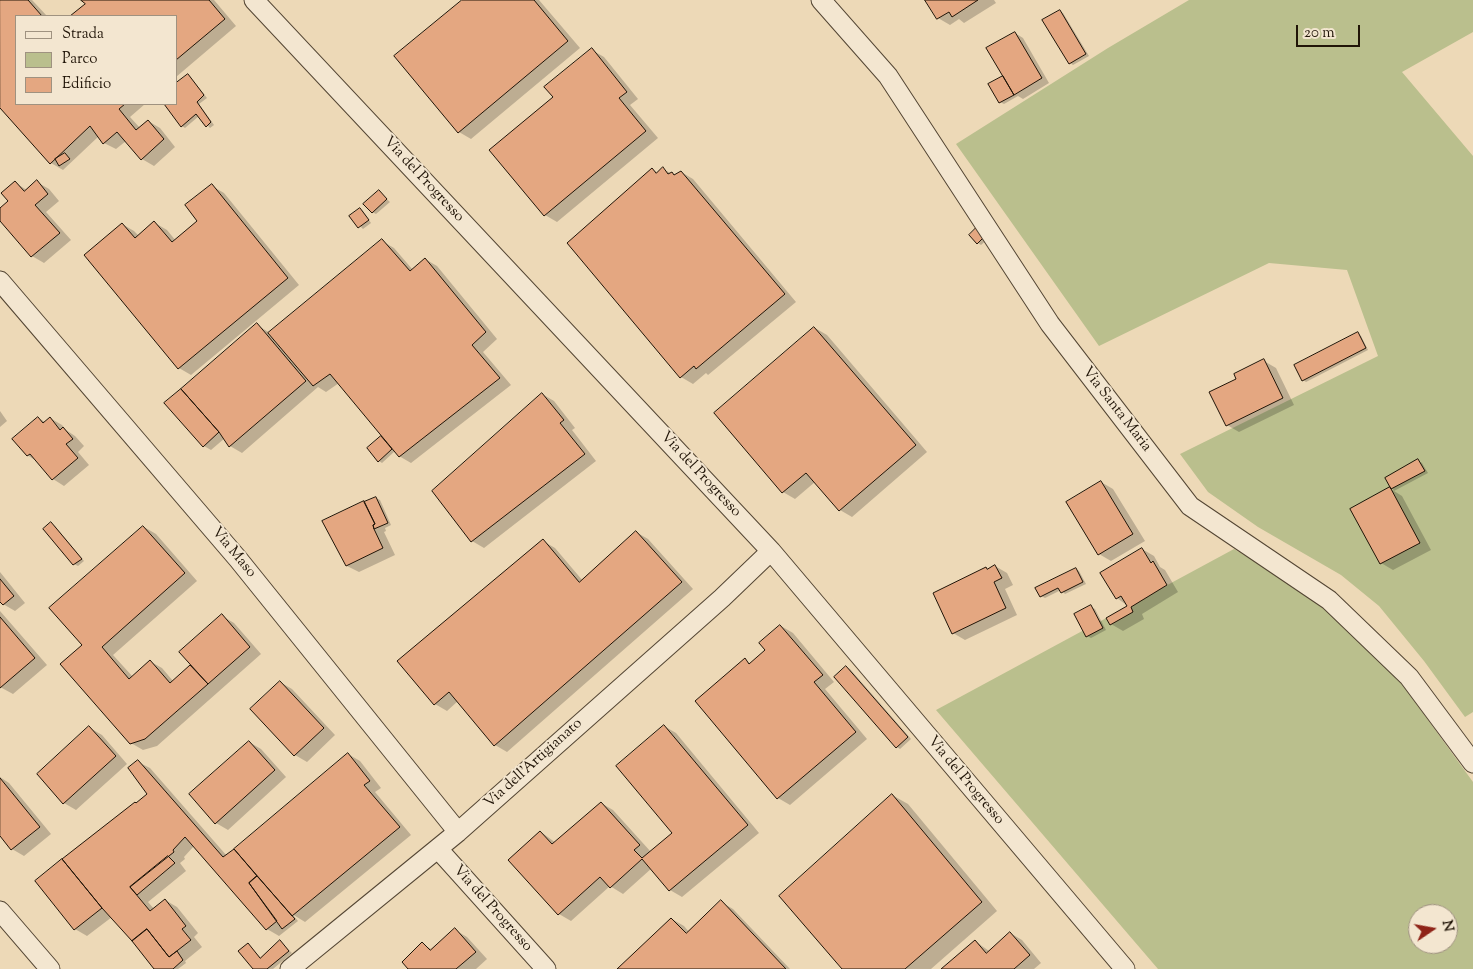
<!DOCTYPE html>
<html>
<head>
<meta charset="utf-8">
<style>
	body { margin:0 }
	#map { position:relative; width:1473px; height:969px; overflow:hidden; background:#edd9b7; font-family:"Sorts Mill Goudy",serif }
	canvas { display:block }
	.legend { position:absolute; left:15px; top:15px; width:162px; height:90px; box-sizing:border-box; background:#f3e6d0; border:1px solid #9f9280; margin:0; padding:6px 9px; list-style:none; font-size:15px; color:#201407 }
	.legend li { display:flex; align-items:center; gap:10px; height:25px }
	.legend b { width:25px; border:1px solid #9f9280 }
	.north { position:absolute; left:1408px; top:904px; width:50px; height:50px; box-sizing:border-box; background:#f3e6d0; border:1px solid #9f9280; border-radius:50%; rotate:78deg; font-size:14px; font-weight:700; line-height:20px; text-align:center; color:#201407 }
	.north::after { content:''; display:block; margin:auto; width:18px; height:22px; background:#8f2418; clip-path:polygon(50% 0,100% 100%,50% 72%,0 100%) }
	.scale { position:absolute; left:1296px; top:25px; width:64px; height:22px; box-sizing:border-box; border:2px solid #201407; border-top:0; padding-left:6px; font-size:15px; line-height:18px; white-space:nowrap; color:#201407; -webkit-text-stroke:4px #f3e6d0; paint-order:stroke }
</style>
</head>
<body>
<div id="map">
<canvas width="1473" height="969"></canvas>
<ul class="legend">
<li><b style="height:6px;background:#f3e6d0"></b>Strada</li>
<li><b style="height:14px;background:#babf8d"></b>Parco</li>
<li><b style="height:14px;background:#e4a781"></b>Edificio</li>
</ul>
<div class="north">N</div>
<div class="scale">20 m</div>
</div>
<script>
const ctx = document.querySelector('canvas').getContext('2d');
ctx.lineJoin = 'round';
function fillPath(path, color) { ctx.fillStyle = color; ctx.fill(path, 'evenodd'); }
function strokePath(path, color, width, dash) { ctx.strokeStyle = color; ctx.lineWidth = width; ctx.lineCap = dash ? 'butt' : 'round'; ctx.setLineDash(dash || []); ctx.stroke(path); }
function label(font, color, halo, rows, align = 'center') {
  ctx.font = font + ' "Sorts Mill Goudy",serif'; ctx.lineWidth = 4; ctx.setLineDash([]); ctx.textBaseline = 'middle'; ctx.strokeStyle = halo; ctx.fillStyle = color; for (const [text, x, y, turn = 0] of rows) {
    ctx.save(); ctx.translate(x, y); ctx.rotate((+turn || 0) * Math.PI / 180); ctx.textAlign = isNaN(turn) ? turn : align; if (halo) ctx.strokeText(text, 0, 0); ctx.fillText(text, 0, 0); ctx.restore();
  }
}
fillPath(new Path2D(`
	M 1189,0 L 1473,0 L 1473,32 L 1402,72 L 1473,156 L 1473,712 L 1465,717 L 1424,661 L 1379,606 L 1341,575 L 1258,527 L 1208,492 L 1180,454 L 1378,356 L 1347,270 L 1269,263 L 1099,346 L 956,144 L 1108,48 Z
	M 1234,549 L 1323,601 L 1399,680 L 1473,782 L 1473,969 L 1158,969 L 936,710 ZM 1418,914 L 1448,914 L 1448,944 L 1418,944 Z`), '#babf8d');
fillPath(new Path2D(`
	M 0,0 L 32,0 L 47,16 L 16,16 L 16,104 L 145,104 L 130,117 L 140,128 L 148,121 L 160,128 L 175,147 L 154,166 L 142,159 L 126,141 L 116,149 L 104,143 L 99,136 L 63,170 L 51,163 L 0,106 Z
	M 83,0 L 214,0 L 236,26 L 176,77 L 176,16 L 72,16 L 87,5 Z
	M 464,0 L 539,0 L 580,48 L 471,139 L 459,132 Z
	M 927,0 L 994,0 L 996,3 L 964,23 L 959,19 L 950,25 L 938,18 Z
	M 1060,11 L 1063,13 L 1089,56 L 1073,65 L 1070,63 Z
	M 1015,33 L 1023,38 L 1049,83 L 1023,99 L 1018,96 L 1004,104 L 1000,102 L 1004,76 Z
	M 592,50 L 604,57 L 638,99 L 630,105 L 658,138 L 557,222 L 545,215 L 555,98 Z
	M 188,76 L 191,78 L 207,98 L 199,104 L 214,125 L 210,128 L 199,116 L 185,128 L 182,126 L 166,104 L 176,104 Z
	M 652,169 L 658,173 L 663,169 L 676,176 L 681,172 L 693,179 L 796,302 L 708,375 L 706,373 L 693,384 L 681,377 Z
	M 37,182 L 49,189 L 59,201 L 46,212 L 71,240 L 44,263 L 32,256 L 0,219 L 0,209 L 9,201 L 15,183 L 27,190 Z
	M 212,186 L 224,193 L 299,285 L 191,375 L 179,368 L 122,224 L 134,231 L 139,236 L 155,223 L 167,230 L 176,241 L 199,222 Z
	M 379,192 L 390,202 L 376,214 L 372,212 Z
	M 360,209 L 363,211 L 371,223 L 363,229 L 350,216 Z
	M 981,230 L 989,238 L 981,245 L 978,243 Z
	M 382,241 L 394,248 L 413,270 L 425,259 L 437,266 L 497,339 L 483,352 L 511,385 L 411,463 L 399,456 L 395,451 L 382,463 L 379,461 L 381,437 L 386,440 L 339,383 L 326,392 L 318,387 L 242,453 L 230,446 L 225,438 L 211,450 L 204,446 L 257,325 L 270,333 Z
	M 815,328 L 827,335 L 927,452 L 852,517 L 840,510 L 815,482 L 795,499 L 783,492 L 715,414 Z
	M 1358,334 L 1361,336 L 1368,350 L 1306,382 L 1303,380 Z
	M 1264,361 L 1276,368 L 1294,405 L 1239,432 L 1227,425 L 1238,379 Z
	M 542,394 L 554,401 L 575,428 L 572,430 L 596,461 L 484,548 L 472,541 Z
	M 0,411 L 7,421 L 0,427 Z
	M 38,418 L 45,422 L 50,418 L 62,425 L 66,430 L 75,436 L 84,446 L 78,452 L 89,465 L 64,486 L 53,479 L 38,462 L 27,455 Z
	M 1418,461 L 1422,463 L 1428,473 L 1394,491 L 1402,496 L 1431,550 L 1393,570 L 1381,563 L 1390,489 L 1394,491 L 1387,478 Z
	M 1101,482 L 1113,489 L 1145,541 L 1111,561 L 1099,554 Z
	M 376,498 L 380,500 L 391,525 L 385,528 L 386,531 L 384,532 L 395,555 L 359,572 L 347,566 L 365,503 Z
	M 52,524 L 55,526 L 84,561 L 78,566 L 74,564 Z
	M 144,527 L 156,534 L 197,581 L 113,655 L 133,677 L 151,662 L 162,668 L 173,681 L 192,665 L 222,616 L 234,623 L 261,654 L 157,746 L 143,750 L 131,743 L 83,645 Z
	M 636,532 L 648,539 L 693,589 L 507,752 L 495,745 L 458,701 L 447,711 L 435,704 L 543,541 L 555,548 L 583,581 Z
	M 1142,549 L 1154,556 L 1160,567 L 1165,570 L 1178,592 L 1142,614 L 1144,619 L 1123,631 L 1111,624 L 1129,607 L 1117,598 Z
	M 995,566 L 1007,573 L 1013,585 L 1005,589 L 1017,615 L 965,640 L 953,633 L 934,594 Z
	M 1076,569 L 1079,571 L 1086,584 L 1065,594 L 1061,590 L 1045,598 L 1041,596 Z
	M 0,572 L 25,603 L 15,611 L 3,604 L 0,600 Z
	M 1091,607 L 1095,609 L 1106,630 L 1091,638 L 1087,636 Z
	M 0,611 L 47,665 L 13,694 L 0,687 Z
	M 781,626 L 793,633 L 834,682 L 825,689 L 867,739 L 790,805 L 778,798 L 745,660 L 751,664 L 767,650 Z
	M 846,667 L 850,669 L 911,739 L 900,749 L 897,747 Z
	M 280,682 L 292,689 L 335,735 L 307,762 L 295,755 Z
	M 664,726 L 676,733 L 759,833 L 682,897 L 670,890 L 652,868 L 623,894 L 610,886 L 571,921 L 559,914 L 509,860 L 541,832 L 556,843 L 601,803 L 613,810 L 651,852 L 673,833 Z
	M 90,728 L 102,735 L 127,764 L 76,810 L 64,803 L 38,774 Z
	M 249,742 L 261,749 L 286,777 L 228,830 L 216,823 Z
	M 348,754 L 360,761 L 381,788 L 375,792 L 411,835 L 305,922 L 292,914 L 298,921 L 279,936 L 267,929 L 194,846 L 184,857 L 185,859 L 180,863 L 186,871 L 148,902 L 154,909 L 165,900 L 177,907 L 198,933 L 194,937 L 202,947 L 185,961 L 186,963 L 178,969 L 155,969 L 112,917 L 87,936 L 75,929 L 136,804 L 149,795 L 138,762 L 150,768 L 227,856 Z
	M 0,777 L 9,783 L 51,834 L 24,856 L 12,849 L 0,836 Z
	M 892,795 L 908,804 L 997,911 L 931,969 L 843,969 Z
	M 721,902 L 733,909 L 790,969 L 618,969 L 672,919 L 684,926 L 689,932 Z
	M 455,930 L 467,937 L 487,959 L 476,969 L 410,969 L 422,944 L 433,950 Z
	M 1010,933 L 1022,940 L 1041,963 L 1034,969 L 943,969 L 975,941 L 989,951 Z
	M 280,942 L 292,953 L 273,969 L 255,969 L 248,945 L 261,958 Z`), '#0003');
const building = new Path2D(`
	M 0,0 L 28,0 L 42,16 L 16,16 L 16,104 L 125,104 L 119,109 L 136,130 L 148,120 L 164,139 L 141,160 L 117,132 L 103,144 L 90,126 L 50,164 L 0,108 Z
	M 81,0 L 209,0 L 225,19 L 176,60 L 176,16 L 70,16 L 85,4 Z
	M 462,0 L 534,0 L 568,41 L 458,133 L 394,56 Z
	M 925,0 L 978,0 L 952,17 L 949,12 L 937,19 Z
	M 1060,10 L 1086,54 L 1069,64 L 1042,20 Z
	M 1015,32 L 1042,78 L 1014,95 L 986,48 Z
	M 592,48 L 627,92 L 619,98 L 646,131 L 544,216 L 489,150 L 553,97 L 544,87 Z
	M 188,74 L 204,95 L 197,102 L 211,122 L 206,127 L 196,114 L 181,127 L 164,104 L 176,104 L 176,83 Z
	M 1003,76 L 1014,95 L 999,103 L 988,84 Z
	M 65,153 L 70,159 L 59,166 L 55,159 Z
	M 663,167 L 668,174 L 672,172 L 674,175 L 681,171 L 785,294 L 696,369 L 694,366 L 680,378 L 567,243 L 652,168 L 656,173 Z
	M 37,180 L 48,194 L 35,205 L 60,233 L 31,257 L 0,221 L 0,208 L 8,201 L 1,193 L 15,181 L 24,191 Z
	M 212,184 L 288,278 L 178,369 L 84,255 L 122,223 L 135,238 L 154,221 L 172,242 L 197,221 L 185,205 Z
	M 379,190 L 387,199 L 372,213 L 363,204 Z
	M 360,208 L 369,220 L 358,228 L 349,216 Z
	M 978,226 L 986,235 L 977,244 L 969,235 Z
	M 382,239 L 410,271 L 425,258 L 486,332 L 472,345 L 500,378 L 399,457 L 330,374 L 313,386 L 268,333 Z
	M 257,323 L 306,381 L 229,447 L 219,432 L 181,389 Z
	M 814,327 L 916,445 L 839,511 L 806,473 L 782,493 L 714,413 Z
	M 1358,332 L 1366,348 L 1302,381 L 1294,365 Z
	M 1264,359 L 1283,398 L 1226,426 L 1209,392 L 1236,379 L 1234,374 Z
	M 181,389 L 219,432 L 203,447 L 164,403 Z
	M 542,393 L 564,420 L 560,423 L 585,454 L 471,542 L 432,491 Z
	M 38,417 L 43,423 L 50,417 L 60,430 L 63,427 L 73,439 L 66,444 L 78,458 L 52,480 L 30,454 L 27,456 L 12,439 Z
	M 381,436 L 392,449 L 378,462 L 367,448 Z
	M 1418,459 L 1425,471 L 1391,489 L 1385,478 Z
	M 1101,481 L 1133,534 L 1098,555 L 1066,502 Z
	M 1390,487 L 1420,543 L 1380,564 L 1350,509 Z
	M 376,497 L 388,523 L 374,529 L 373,525 L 375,524 L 364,502 Z
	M 364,501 L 375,524 L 373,525 L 374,529 L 383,548 L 346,566 L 322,521 Z
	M 51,522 L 82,559 L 73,565 L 43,529 Z
	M 143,526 L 185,573 L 102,647 L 129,679 L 150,660 L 170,683 L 190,665 L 208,684 L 145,739 L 130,744 L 60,664 L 82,645 L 49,608 Z
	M 636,531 L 682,582 L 494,746 L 449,692 L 434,705 L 397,661 L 543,539 L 579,582 Z
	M 1142,548 L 1151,563 L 1153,561 L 1167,585 L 1131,607 L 1133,612 L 1110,625 L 1106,618 L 1127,606 L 1121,596 L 1116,599 L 1100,573 Z
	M 995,565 L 1002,578 L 994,582 L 1006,608 L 952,634 L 933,593 L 986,567 L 987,569 Z
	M 1076,568 L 1083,582 L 1061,593 L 1058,588 L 1040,597 L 1035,588 Z
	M 0,579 L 14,596 L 3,605 L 0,602 Z
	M 1091,605 L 1103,628 L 1086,637 L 1074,614 Z
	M 222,614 L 250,647 L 208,684 L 179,652 Z
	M 0,617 L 35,658 L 0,688 Z
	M 780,625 L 823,675 L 814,682 L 856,732 L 777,799 L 695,701 L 745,658 L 749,664 L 765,650 L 759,643 Z
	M 846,666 L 908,737 L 896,748 L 834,677 Z
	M 280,681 L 324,728 L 294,756 L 250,709 Z
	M 664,725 L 748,825 L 669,891 L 642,859 L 610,888 L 600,877 L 558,915 L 508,860 L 540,831 L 552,844 L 601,802 L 640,845 L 634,850 L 642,858 L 672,833 L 616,766 Z
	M 89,726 L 116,756 L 63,804 L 37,774 Z
	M 249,741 L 275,770 L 215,824 L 189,794 Z
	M 348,753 L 370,781 L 364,785 L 400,827 L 292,916 L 234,849 Z
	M 138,760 L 223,857 L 234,849 L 257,876 L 249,883 L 277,921 L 266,930 L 185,837 L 173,850 L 174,852 L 130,887 L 150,911 L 165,899 L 186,926 L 182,929 L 191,940 L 169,957 L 147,929 L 132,941 L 102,908 L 62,859 L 135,802 L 136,803 L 147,794 L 128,768 Z
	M 0,778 L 40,827 L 11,850 L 0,836 Z
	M 892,794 L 982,902 L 905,969 L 842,969 L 779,896 Z
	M 168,856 L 175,863 L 137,895 L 130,887 Z
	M 62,859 L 102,908 L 74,930 L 35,881 Z
	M 257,876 L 295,919 L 282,929 L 249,883 Z
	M 721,900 L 786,969 L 617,969 L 671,918 L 686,933 Z
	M 455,928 L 476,952 L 456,969 L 408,969 L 402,962 L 422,942 L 430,950 Z
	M 147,929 L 169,957 L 177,951 L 183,960 L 173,969 L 154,969 L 132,941 Z
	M 1010,932 L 1030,955 L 1014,969 L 941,969 L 975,940 L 986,953 Z
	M 280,940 L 289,951 L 267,969 L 253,969 L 238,951 L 248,943 L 260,958 Z`);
fillPath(building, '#e4a781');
strokePath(building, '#201407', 1);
const minor = new Path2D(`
	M 254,0 L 771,551 L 1125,969
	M 821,0 L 888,76 L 1050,324 L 1190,506 L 1329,600 L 1409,677 L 1473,763
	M 0,281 L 238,559 L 458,832
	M 438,849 L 546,969
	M 0,911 L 50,969
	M 290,969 L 458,832 L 722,598 L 771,551`);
strokePath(minor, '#534533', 21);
strokePath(minor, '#f3e6d0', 19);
label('15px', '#201407', '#f3e6d0', [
	["Via del Progresso",423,180,47],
	["Via Santa Maria",1116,410,52],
	["Via del Progresso",700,475,47],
	["Via Maso",233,553,50],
	["Via dell'Artigianato",534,764,-42],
	["Via del Progresso",965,781,50],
	["Via del Progresso",492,909,48]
]);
</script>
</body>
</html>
